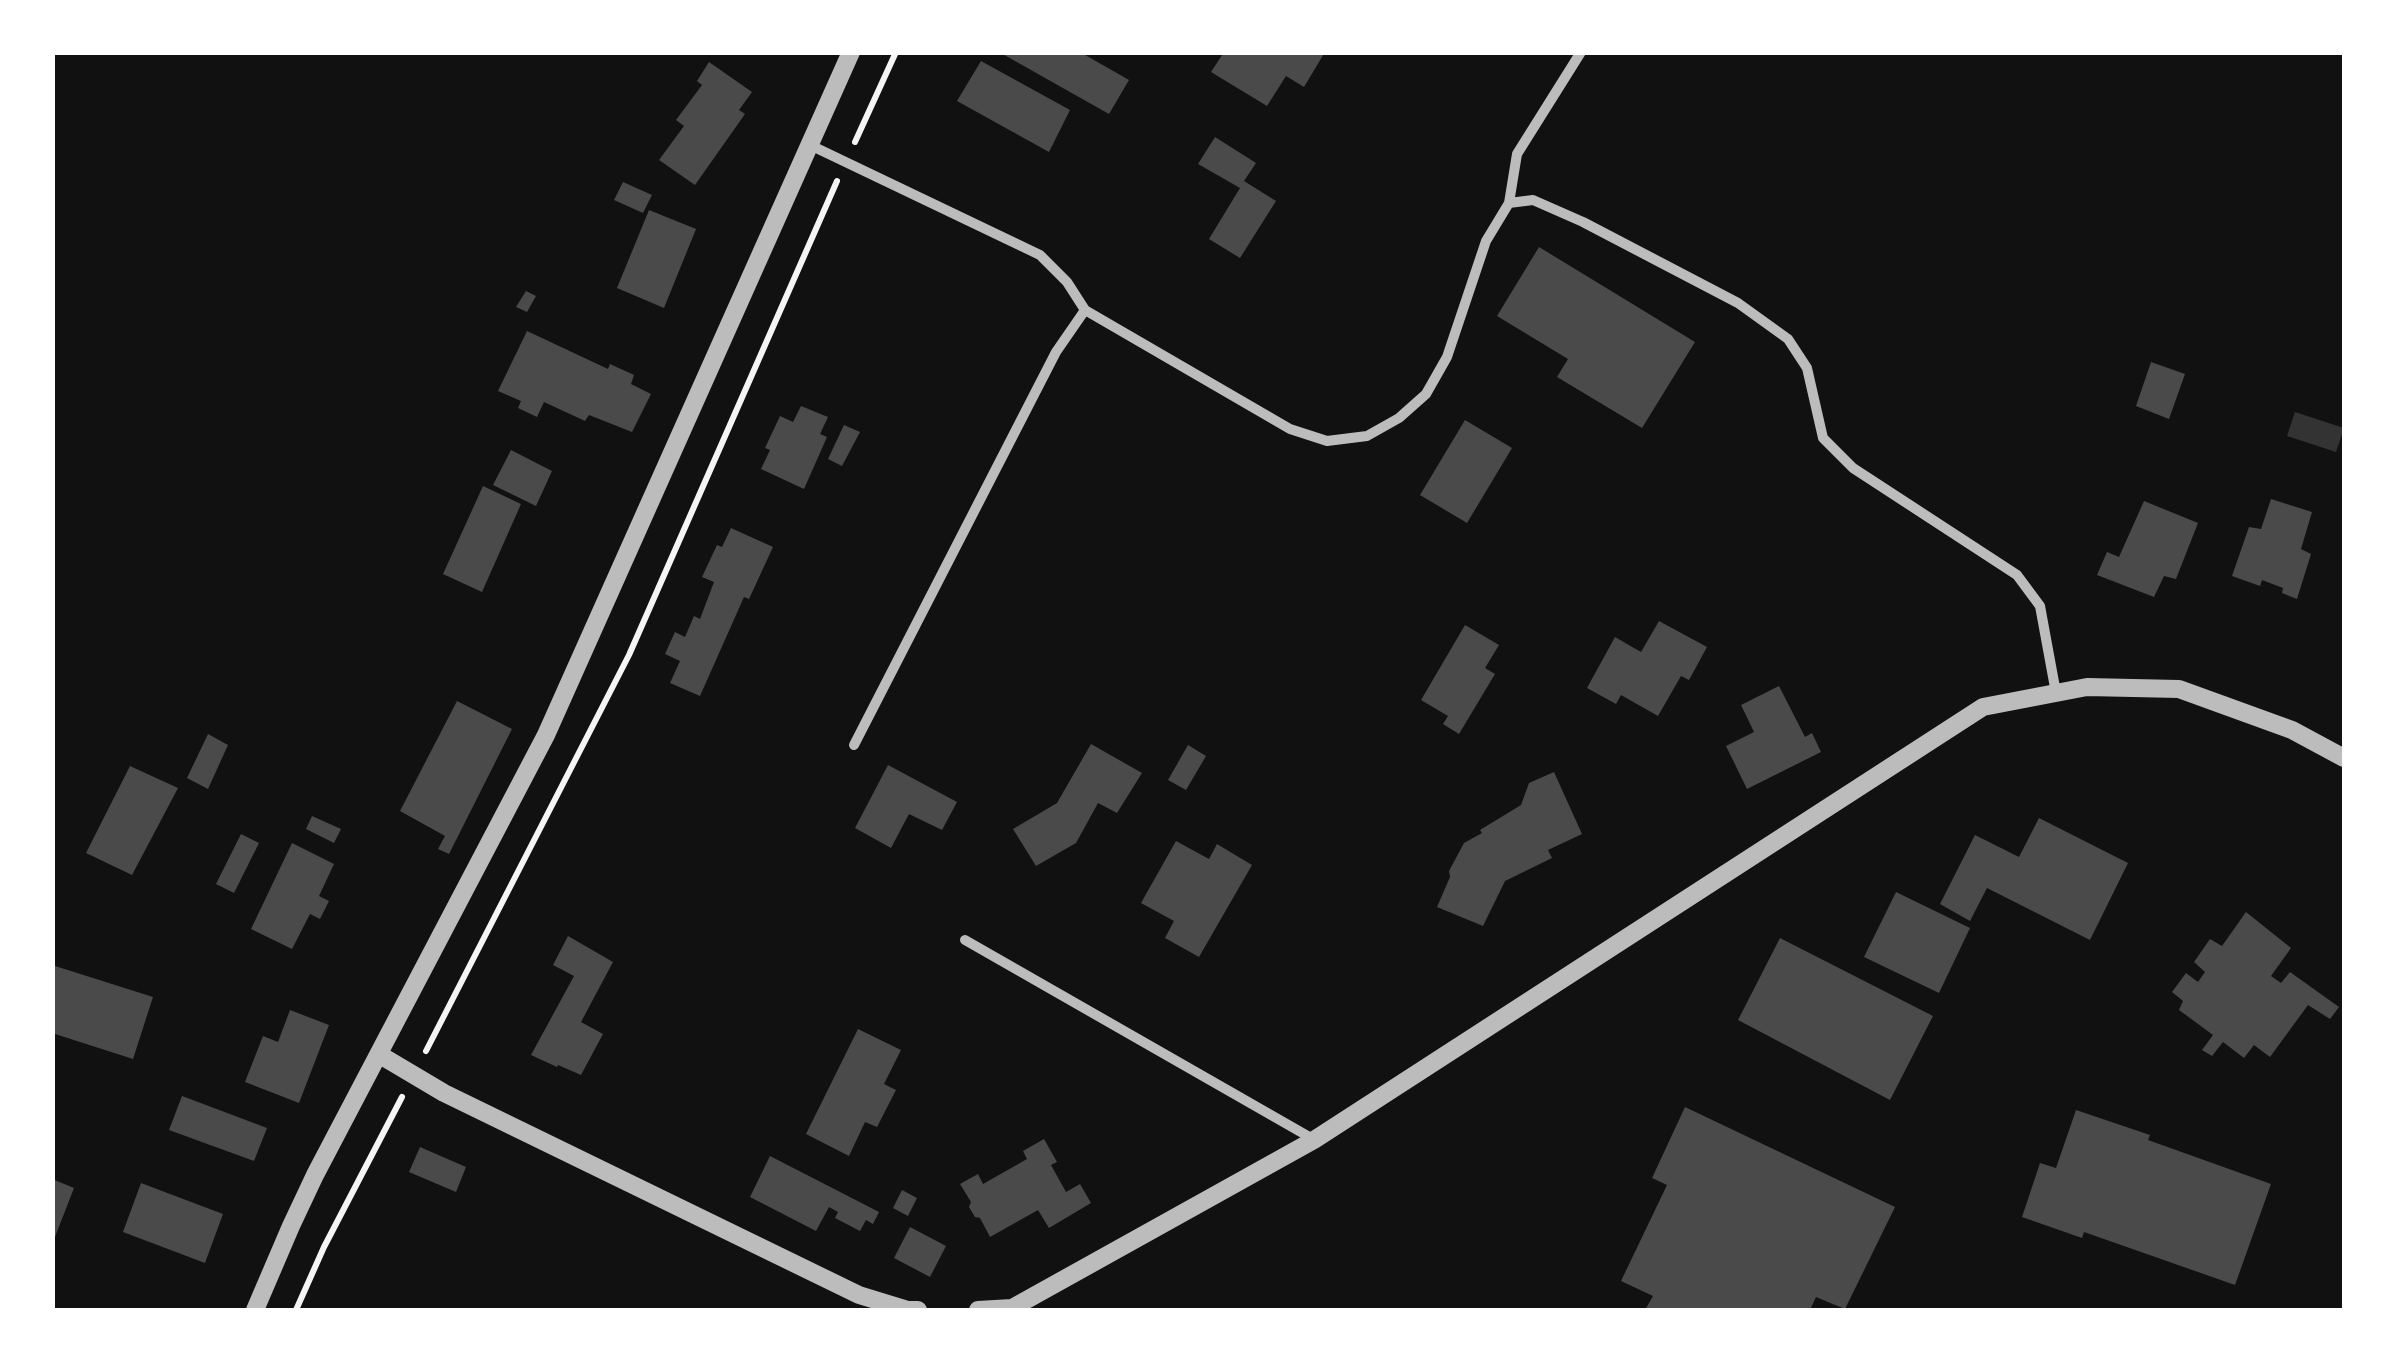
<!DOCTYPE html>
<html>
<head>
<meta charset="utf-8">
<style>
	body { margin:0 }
	#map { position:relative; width:2397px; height:1363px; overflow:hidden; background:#111; font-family:"Sofia Sans Condensed",sans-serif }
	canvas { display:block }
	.frame { position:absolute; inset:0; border:55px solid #fff; pointer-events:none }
</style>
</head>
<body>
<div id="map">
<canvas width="2397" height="1363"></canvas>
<div class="frame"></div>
</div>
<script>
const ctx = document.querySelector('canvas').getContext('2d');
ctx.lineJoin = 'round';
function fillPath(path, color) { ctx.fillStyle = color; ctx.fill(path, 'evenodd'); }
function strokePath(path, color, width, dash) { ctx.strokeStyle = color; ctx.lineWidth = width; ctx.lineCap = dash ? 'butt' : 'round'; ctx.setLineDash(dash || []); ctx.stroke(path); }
fillPath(new Path2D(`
	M 2295,412 L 2344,428 L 2336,452 L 2287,436 Z`), '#333');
fillPath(new Path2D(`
	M 999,52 L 1080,52 L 1129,80 L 1109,114 Z
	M 1224,52 L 1325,52 L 1304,87 L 1286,76 L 1267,106 L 1211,72 Z
	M 981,61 L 1070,110 L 1049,152 L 957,101 Z
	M 709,62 L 752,92 L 739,110 L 745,114 L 695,185 L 659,160 L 684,126 L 676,120 L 702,85 L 697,81 Z
	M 1215,137 L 1256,163 L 1244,181 L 1276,201 L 1240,258 L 1209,239 L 1240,188 L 1198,164 Z
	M 623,182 L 652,195 L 643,213 L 614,200 Z
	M 649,210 L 696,229 L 664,308 L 617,288 Z
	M 1539,247 L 1695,342 L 1642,428 L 1557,377 L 1568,359 L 1497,316 Z
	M 526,291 L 536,296 L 527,312 L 516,307 Z
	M 527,331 L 608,369 L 610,364 L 634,375 L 631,384 L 651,394 L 632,432 L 589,415 L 585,421 L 544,402 L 537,417 L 518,408 L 521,401 L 498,391 Z
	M 2151,362 L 2185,374 L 2169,419 L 2136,406 Z
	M 801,406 L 828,417 L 820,434 L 827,437 L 804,489 L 761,469 L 770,450 L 765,448 L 780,416 L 793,422 Z
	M 1465,420 L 1512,448 L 1467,523 L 1420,495 Z
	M 844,425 L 860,432 L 842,466 L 828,459 Z
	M 511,450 L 552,471 L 536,506 L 493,485 Z
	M 483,486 L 521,504 L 482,592 L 443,574 Z
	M 2271,499 L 2312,512 L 2301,549 L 2311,554 L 2297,599 L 2282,593 L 2283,588 L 2262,580 L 2260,586 L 2232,576 L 2249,527 L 2261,529 Z
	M 2144,501 L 2198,523 L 2176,579 L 2164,576 L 2154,597 L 2097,575 L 2107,552 L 2119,557 Z
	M 731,528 L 773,547 L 749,599 L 744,597 L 700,696 L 670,683 L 680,661 L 665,654 L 675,632 L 685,637 L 694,616 L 700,619 L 714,582 L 702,577 L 717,545 L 722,547 Z
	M 1659,621 L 1707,647 L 1689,680 L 1681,676 L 1658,716 L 1621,695 L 1616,704 L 1587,688 L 1615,637 L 1641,652 Z
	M 1465,625 L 1499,645 L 1485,668 L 1495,674 L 1459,734 L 1443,724 L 1448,716 L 1421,700 Z
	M 1779,686 L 1805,737 L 1812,733 L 1821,752 L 1747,789 L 1726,746 L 1754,732 L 1741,705 Z
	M 457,701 L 512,729 L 449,854 L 438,849 L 445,836 L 400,811 Z
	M 208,734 L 228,745 L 208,789 L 187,778 Z
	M 1091,744 L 1142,773 L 1117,813 L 1098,803 L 1076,843 L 1036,866 L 1013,829 L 1057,803 Z
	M 1188,745 L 1206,756 L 1186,790 L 1168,780 Z
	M 888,765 L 957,802 L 942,830 L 909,814 L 891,848 L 855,828 Z
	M 130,766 L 178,788 L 132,875 L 86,853 Z
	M 1554,772 L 1582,834 L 1548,850 L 1552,858 L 1505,881 L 1483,926 L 1437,907 L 1450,877 L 1449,871 L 1464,843 L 1482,833 L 1480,830 L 1521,805 L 1529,783 Z
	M 312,816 L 341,829 L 334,843 L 306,829 Z
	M 2039,818 L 2128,863 L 2090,940 L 1987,888 L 1970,921 L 1940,904 L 1975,835 L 2019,857 Z
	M 241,834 L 259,843 L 234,893 L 216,884 Z
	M 1176,841 L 1209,859 L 1217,844 L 1252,865 L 1199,957 L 1165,938 L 1174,921 L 1141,903 Z
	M 292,843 L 334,864 L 319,896 L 329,901 L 320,919 L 310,914 L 292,949 L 251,929 Z
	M 1896,892 L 1970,928 L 1939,993 L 1864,957 Z
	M 2246,912 L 2291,948 L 2271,976 L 2281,983 L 2290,972 L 2339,1007 L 2330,1019 L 2308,1005 L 2270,1057 L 2254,1045 L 2244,1058 L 2223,1042 L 2212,1056 L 2202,1050 L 2213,1035 L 2179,1010 L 2183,1001 L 2172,992 L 2186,973 L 2198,982 L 2205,972 L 2194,962 L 2210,939 L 2222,946 Z
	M 568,936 L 613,962 L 581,1022 L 603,1034 L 581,1075 L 558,1065 L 557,1067 L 531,1055 L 574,976 L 553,965 Z
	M 1780,938 L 1933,1016 L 1890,1100 L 1738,1020 Z
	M 52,965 L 153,997 L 133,1059 L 52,1033 Z
	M 290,1010 L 329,1025 L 299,1103 L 245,1082 L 263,1036 L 278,1042 Z
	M 858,1029 L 901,1050 L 884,1084 L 896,1090 L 877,1127 L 865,1122 L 849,1156 L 806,1134 Z
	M 182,1096 L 267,1128 L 254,1161 L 169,1130 Z
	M 1685,1107 L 1895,1207 L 1845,1309 L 1816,1297 L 1810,1310 L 1645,1310 L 1653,1296 L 1621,1281 L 1667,1185 L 1652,1178 Z
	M 2076,1110 L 2150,1135 L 2148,1140 L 2271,1184 L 2235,1285 L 2084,1232 L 2082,1238 L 2022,1217 L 2040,1163 L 2056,1168 Z
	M 1044,1139 L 1057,1162 L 1051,1165 L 1066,1192 L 1080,1184 L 1091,1203 L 1049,1228 L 1038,1210 L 990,1237 L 980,1218 L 975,1217 L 969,1207 L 971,1202 L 960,1184 L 978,1174 L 983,1184 L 1027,1159 L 1023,1151 Z
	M 420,1147 L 466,1167 L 456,1192 L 409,1172 Z
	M 770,1156 L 879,1212 L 873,1224 L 866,1220 L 860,1231 L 835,1218 L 838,1212 L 829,1207 L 816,1231 L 750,1197 Z
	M 52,1179 L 74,1188 L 53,1242 L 52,1242 Z
	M 141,1183 L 223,1214 L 205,1263 L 123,1232 Z
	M 902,1190 L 917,1198 L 908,1216 L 893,1208 Z
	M 910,1227 L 946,1246 L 930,1277 L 894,1258 Z`), '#4a4a4a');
strokePath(new Path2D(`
	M 855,142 L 896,52
	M 426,1051 L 629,655 L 837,181
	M 296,1310 L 324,1247 L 402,1097`), '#f5f5f5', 6);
strokePath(new Path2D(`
	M 810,145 L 1040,255 L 1067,282 L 1085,310 L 1290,429 L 1327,441 L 1367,436 L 1399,418 L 1426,394 L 1447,357 L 1486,241 L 1509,203 L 1533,200 L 1583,222 L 1738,303 L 1788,339 L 1807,368 L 1823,438 L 1853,468 L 2017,575 L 2040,606 L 2056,693
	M 1509,203 L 1517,154 L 1581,52
	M 854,745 L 1056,352 L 1085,310
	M 965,940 L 1313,1139`), '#bcbcbc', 10);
strokePath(new Path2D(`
	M 380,1055 L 444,1093 L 859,1295 L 908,1310 L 918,1310
	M 255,1310 L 291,1226 L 315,1175 L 546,735 L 851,52
	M 978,1310 L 1012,1308 L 1314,1140 L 1983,707 L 2087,687 L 2179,689 L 2292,730 L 2344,758`), '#bcbcbc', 18);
</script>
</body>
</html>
